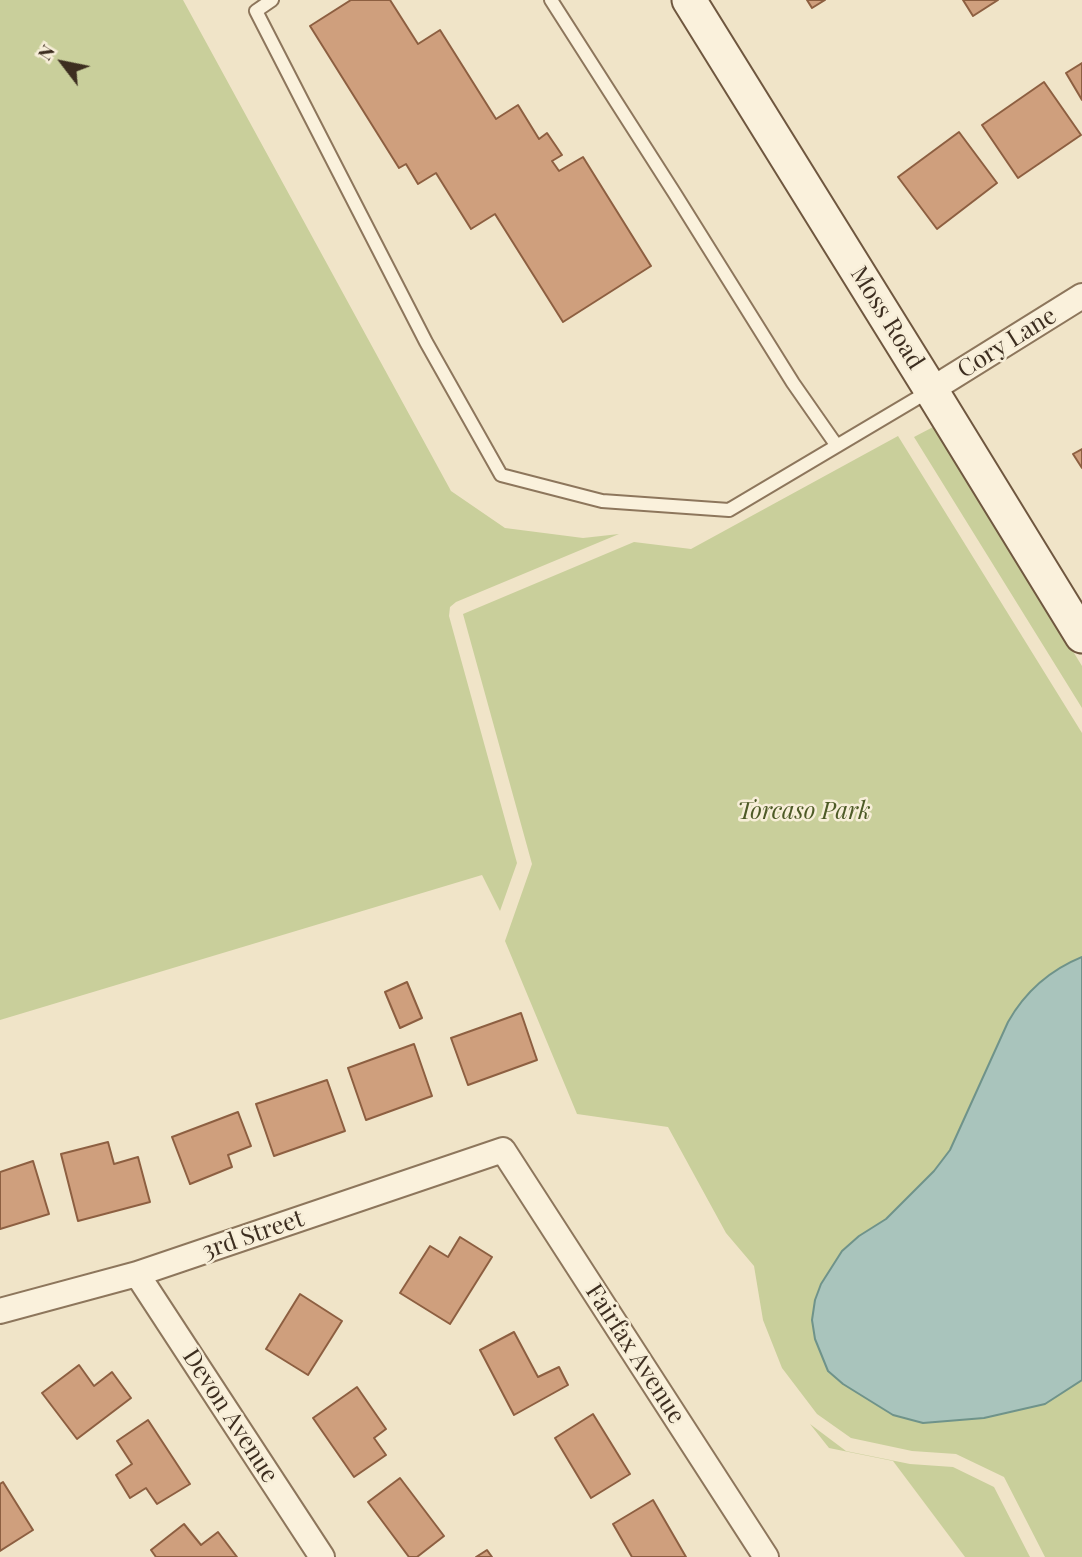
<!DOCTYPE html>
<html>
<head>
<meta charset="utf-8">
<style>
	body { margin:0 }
	#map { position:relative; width:1082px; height:1557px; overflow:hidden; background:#f0e4c8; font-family:"Playfair Display",serif }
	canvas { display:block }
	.north { position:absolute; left:28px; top:28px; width:70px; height:70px; -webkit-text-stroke:5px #f7eed8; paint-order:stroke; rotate:302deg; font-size:19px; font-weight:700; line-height:28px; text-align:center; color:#3d2e20 }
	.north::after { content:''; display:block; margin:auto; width:24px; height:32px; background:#3d2e20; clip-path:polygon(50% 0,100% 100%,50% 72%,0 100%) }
</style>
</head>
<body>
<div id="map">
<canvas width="1082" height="1557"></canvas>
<div class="north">N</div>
</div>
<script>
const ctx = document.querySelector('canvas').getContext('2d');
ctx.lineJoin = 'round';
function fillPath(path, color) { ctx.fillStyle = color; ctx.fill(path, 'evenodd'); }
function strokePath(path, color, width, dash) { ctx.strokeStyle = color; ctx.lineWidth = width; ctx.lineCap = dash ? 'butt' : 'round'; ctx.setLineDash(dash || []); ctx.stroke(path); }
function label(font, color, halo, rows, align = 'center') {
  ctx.font = font + ' "Playfair Display",serif'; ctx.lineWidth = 5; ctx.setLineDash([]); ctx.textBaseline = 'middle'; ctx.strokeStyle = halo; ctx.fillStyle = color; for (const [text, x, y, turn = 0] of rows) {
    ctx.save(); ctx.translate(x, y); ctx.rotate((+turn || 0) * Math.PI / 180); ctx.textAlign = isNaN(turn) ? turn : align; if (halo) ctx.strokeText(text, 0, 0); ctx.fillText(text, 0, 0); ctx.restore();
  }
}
fillPath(new Path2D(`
	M 0,0 L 183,0 L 451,491 L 505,528 L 583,538 L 619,534 L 456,602 L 450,607 L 449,616 L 517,863 L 500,911 L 482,875 L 0,1020 Z
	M 935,426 L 1082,666 L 1082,708 L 914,437 Z
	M 898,436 L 1082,733 L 1082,1557 L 1045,1557 L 1004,1477 L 956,1454 L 912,1451 L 851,1438 L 817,1414 L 782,1368 L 763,1320 L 754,1266 L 726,1233 L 668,1127 L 577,1114 L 505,941 L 532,864 L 463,614 L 634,542 L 691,549 Z
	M 810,1424 L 846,1451 L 910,1464 L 953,1467 L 994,1487 L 1030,1557 L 965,1557 L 893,1461 L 829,1448 Z`), '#c9cf9b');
const water = new Path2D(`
	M 1082,957 L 1082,1380 L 1045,1404 L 984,1418 L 923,1423 L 893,1415 L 843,1384 L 828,1371 L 815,1339 L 812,1320 L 815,1300 L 821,1284 L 842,1251 L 859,1236 L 886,1219 L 934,1171 L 950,1150 L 1008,1022 C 1025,992 1050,970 1082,957 Z`);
fillPath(water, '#a9c4bc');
strokePath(water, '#6f938a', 2);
const building = new Path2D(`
	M 351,0 L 390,0 L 418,44 L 440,30 L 496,119 L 518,105 L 539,139 L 547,133 L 562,155 L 552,161 L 559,171 L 583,157 L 651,266 L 563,322 L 495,214 L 471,229 L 436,173 L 418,184 L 406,164 L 399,168 L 310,26 Z
	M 807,0 L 825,0 L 812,8 Z
	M 963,0 L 998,0 L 973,16 Z
	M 1082,63 L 1082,100 L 1066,73 Z
	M 1044,82 L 1081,135 L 1018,178 L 982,125 Z
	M 959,132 L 997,183 L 937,229 L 898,177 Z
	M 1082,449 L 1082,468 L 1073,454 Z
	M 407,982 L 422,1018 L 400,1028 L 385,992 Z
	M 521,1013 L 537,1060 L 468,1085 L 451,1038 Z
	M 414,1044 L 432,1096 L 366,1120 L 348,1068 Z
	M 327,1080 L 345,1131 L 274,1156 L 256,1104 Z
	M 238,1112 L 251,1146 L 228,1155 L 232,1167 L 190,1184 L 172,1137 Z
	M 108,1142 L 114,1164 L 138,1157 L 150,1202 L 78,1221 L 61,1154 Z
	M 33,1161 L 49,1214 L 0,1229 L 0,1172 Z
	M 460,1237 L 492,1257 L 450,1324 L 400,1293 L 430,1246 L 448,1257 Z
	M 300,1294 L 342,1321 L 308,1375 L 266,1349 Z
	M 514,1332 L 538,1377 L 559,1367 L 568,1385 L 514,1415 L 480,1350 Z
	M 79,1365 L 94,1386 L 112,1372 L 131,1398 L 77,1439 L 42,1393 Z
	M 357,1387 L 386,1429 L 374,1438 L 386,1455 L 354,1477 L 313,1418 Z
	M 593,1414 L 630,1474 L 591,1498 L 555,1438 Z
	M 148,1420 L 190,1484 L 157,1504 L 146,1488 L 130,1498 L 116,1475 L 132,1464 L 117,1441 Z
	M 400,1478 L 444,1536 L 417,1557 L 409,1557 L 368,1502 Z
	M 3,1482 L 33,1530 L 0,1551 L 0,1484 Z
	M 653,1500 L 686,1557 L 632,1557 L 613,1524 Z
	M 184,1524 L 201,1545 L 218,1532 L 237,1557 L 156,1557 L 151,1550 Z
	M 487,1550 L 492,1557 L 476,1557 Z`);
fillPath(building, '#cf9f7d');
strokePath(building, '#8d5f41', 2);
const lane = new Path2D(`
	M 272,0 L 256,11 L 426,342 L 501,475 L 602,501 L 729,510 L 931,390
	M 551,0 L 675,194 L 793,383 L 837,446`);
const street = new Path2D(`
	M 931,390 L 1082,296
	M 137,1274 L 322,1557
	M 0,1311 L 137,1274 L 503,1150 L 766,1557`);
const secondary = new Path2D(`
	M 689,0 L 931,390 L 1082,636`);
strokePath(lane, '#8d765c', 16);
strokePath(street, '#8d765c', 28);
strokePath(secondary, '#6f573f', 37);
strokePath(lane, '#faf1dc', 12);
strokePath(street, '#faf1dc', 24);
strokePath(secondary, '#faf1dc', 33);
label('24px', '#3d2e20', '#f7eed8', [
	["Moss Road",887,318,58],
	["Cory Lane",1007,343,-32],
	["3rd Street",253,1235,-19],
	["Fairfax Avenue",635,1354,57],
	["Devon Avenue",230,1416,57]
]);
label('italic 24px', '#4d5a26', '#f7eed8', [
	["Torcaso Park",804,812]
]);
</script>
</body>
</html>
